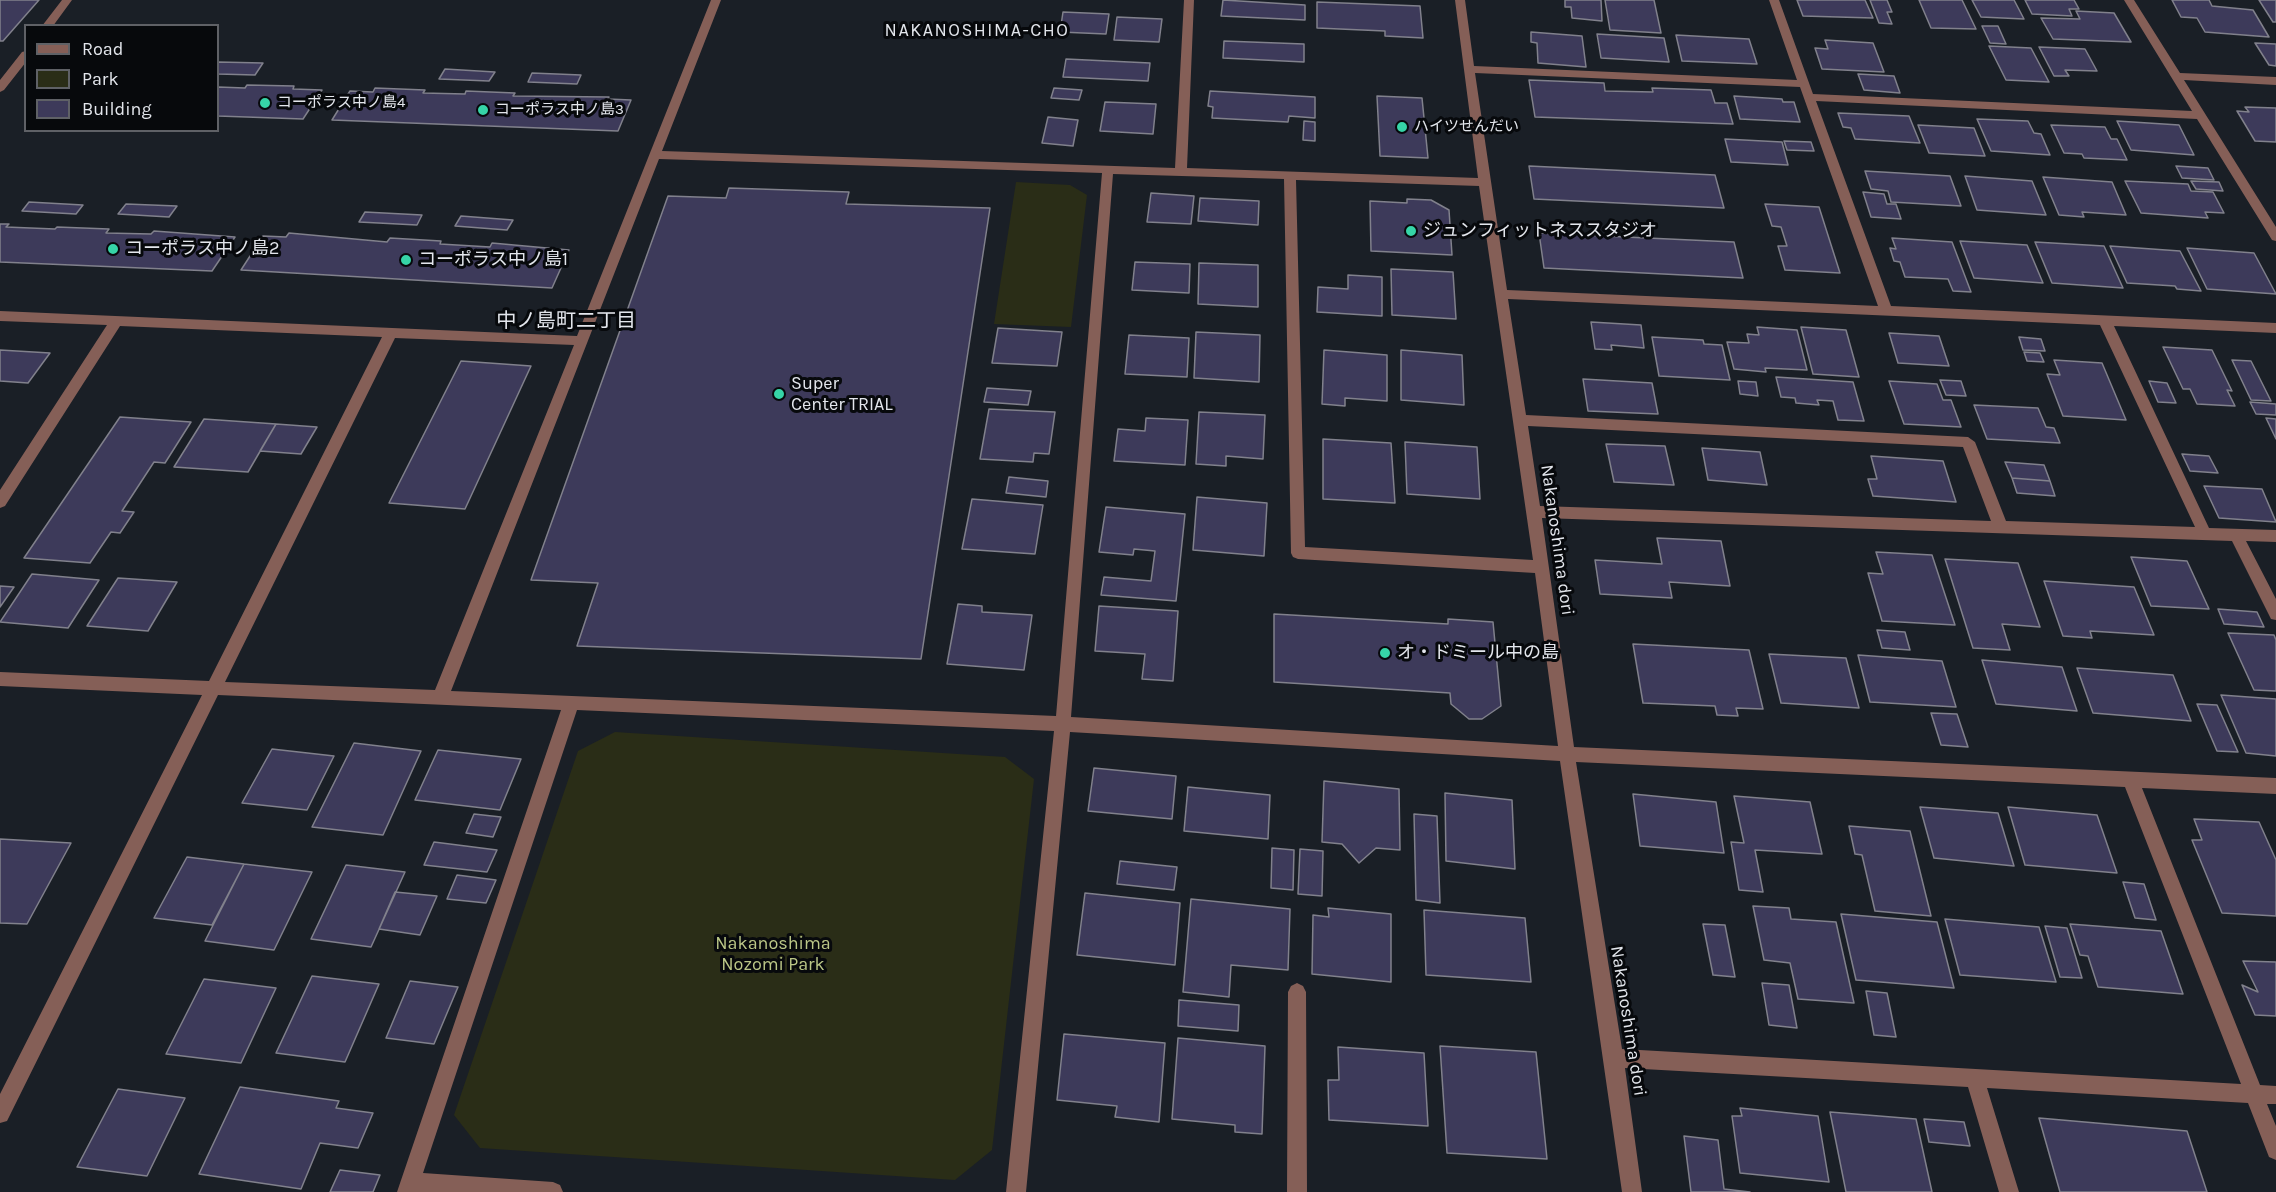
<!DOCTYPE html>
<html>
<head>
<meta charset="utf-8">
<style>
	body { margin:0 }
	#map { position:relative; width:2276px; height:1192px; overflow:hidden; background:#1a1f26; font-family:Karla,sans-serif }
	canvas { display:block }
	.legend { position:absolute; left:24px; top:24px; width:195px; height:108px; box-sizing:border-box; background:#07090c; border:2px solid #5f6166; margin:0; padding:8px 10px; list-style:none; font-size:18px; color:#e3e6ec }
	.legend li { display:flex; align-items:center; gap:12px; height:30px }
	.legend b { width:30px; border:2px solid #5f6166 }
</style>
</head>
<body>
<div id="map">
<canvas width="2276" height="1192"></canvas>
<ul class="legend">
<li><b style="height:8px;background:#855f57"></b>Road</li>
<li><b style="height:16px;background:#2a2d17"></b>Park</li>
<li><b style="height:16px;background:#3d3a5a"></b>Building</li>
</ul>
</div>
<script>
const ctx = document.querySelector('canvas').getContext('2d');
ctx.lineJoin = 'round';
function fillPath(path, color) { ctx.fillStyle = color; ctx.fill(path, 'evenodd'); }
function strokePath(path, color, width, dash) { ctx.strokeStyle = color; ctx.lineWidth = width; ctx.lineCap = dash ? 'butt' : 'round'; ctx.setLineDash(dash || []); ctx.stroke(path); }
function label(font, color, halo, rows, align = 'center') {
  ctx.font = font + ' Karla,"Noto Sans JP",sans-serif'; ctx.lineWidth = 6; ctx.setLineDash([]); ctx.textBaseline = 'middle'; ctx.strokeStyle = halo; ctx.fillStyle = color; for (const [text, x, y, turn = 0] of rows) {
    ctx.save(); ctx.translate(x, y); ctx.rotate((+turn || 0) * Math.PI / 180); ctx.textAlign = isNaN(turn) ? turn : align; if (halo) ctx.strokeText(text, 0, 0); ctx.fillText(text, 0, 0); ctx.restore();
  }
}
fillPath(new Path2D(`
	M 1016,182 L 1070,185 L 1087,195 L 1071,327 L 994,324 Z
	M 615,732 L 1005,757 L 1034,779 L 992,1150 L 955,1180 L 480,1148 L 454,1115 L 578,751 Z`), '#2a2d17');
const building = new Path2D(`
	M 0,0 L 39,0 L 3,41 L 0,41 Z
	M 1223,0 L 1305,5 L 1305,20 L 1221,16 Z
	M 1565,0 L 1601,0 L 1602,21 L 1572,18 L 1571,7 L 1565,7 Z
	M 1605,0 L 1654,0 L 1661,33 L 1610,30 Z
	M 1797,0 L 1865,0 L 1873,18 L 1803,16 Z
	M 1870,0 L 1887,0 L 1892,12 L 1887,12 L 1892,24 L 1879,23 Z
	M 1919,0 L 1962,0 L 1976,29 L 1931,28 Z
	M 1972,0 L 2014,0 L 2024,19 L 1981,17 Z
	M 2025,0 L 2074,0 L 2079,9 L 2069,9 L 2072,16 L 2032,14 Z
	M 2172,0 L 2209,0 L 2212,6 L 2253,10 L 2269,37 L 2205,32 L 2197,18 L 2181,17 Z
	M 2259,0 L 2276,0 L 2276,22 L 2273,22 Z
	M 1317,2 L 1420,6 L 1423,38 L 1385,36 L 1385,31 L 1317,28 Z
	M 2076,11 L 2114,13 L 2131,42 L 2053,39 L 2041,18 L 2080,19 Z
	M 1063,12 L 1109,14 L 1106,34 L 1060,32 Z
	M 1117,17 L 1162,19 L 1159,42 L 1114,40 Z
	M 1982,26 L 1998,26 L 2006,44 L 1990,43 Z
	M 1531,32 L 1582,36 L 1586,67 L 1538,63 L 1537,43 L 1531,42 Z
	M 1597,34 L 1664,38 L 1669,62 L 1601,58 Z
	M 1676,35 L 1749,39 L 1757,64 L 1682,61 Z
	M 1825,40 L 1873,43 L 1884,72 L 1822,69 L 1815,48 L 1828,49 Z
	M 1224,41 L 1304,44 L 1304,62 L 1223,58 Z
	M 2255,43 L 2276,44 L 2276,66 L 2269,65 Z
	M 1989,46 L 2031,48 L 2049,82 L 2006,80 Z
	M 2039,47 L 2085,49 L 2097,71 L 2065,70 L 2069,76 L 2054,76 Z
	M 1066,59 L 1150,63 L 1148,81 L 1063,77 Z
	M 218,62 L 263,63 L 255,75 L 218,74 Z
	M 445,69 L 495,72 L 489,81 L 439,79 Z
	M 532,73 L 581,75 L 577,84 L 528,82 Z
	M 1858,74 L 1894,76 L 1900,93 L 1864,90 Z
	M 1529,80 L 1604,83 L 1605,91 L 1653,92 L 1652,88 L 1711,90 L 1715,103 L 1727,103 L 1733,124 L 1535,117 Z
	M 247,85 L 294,86 L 293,89 L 322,90 L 303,119 L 218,116 L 218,87 L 245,88 Z
	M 375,88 L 425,90 L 423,93 L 465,94 L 466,91 L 515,93 L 513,96 L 609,97 L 608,99 L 631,100 L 618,131 L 332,120 L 350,91 L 373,92 Z
	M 1054,88 L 1082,90 L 1079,100 L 1051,98 Z
	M 1210,91 L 1315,97 L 1315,118 L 1289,116 L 1288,122 L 1212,118 L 1213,107 L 1208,106 Z
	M 1377,96 L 1422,98 L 1428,158 L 1380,156 Z
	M 1734,96 L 1782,99 L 1783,102 L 1794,102 L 1800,122 L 1740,119 Z
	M 1105,102 L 1156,104 L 1153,134 L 1100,131 Z
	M 2245,107 L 2276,108 L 2276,142 L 2255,141 L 2237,111 L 2249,112 Z
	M 1838,113 L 1909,116 L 1920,143 L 1855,139 L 1851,128 L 1843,127 Z
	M 1048,117 L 1078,120 L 1073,146 L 1042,143 Z
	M 1977,119 L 2028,121 L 2034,133 L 2041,134 L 2050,155 L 1991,151 Z
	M 1304,121 L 1315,122 L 1315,141 L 1303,140 Z
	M 2117,121 L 2179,125 L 2194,155 L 2131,150 Z
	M 1918,125 L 1974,128 L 1985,156 L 1929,153 Z
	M 2051,125 L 2105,127 L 2111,139 L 2117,139 L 2127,160 L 2084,158 L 2082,154 L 2064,153 Z
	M 1725,139 L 1782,142 L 1788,165 L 1731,162 Z
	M 1784,141 L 1811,142 L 1814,151 L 1787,150 Z
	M 1529,166 L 1715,175 L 1724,208 L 1534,199 Z
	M 2176,166 L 2208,168 L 2214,180 L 2182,178 Z
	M 1865,171 L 1950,176 L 1961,206 L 1891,202 L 1888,191 L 1871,189 Z
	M 1965,176 L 2032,181 L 2046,215 L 1977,210 Z
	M 2043,177 L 2112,182 L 2126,215 L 2082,212 L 2084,217 L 2059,215 Z
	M 2125,181 L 2188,184 L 2191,191 L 2213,192 L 2224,213 L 2205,212 L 2208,218 L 2141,213 Z
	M 2191,181 L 2219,182 L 2223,191 L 2196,189 Z
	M 729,188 L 849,192 L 846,204 L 990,208 L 921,659 L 577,646 L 598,583 L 531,580 L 668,196 L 726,198 Z
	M 1863,192 L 1884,194 L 1887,204 L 1896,204 L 1901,219 L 1871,217 Z
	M 1151,193 L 1194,196 L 1191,224 L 1147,222 Z
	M 1200,198 L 1259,201 L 1258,225 L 1198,221 Z
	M 1407,199 L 1431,200 L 1449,210 L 1452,255 L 1371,251 L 1370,201 L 1407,203 Z
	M 29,202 L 83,205 L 76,214 L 22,211 Z
	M 126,204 L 177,206 L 169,217 L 118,214 Z
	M 1765,204 L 1819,207 L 1840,273 L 1785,270 L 1778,246 L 1787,246 L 1781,227 L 1772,226 Z
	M 365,212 L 422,215 L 417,225 L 359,222 Z
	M 461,216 L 513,220 L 507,230 L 455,226 Z
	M 0,224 L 9,224 L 6,227 L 55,229 L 57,227 L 109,229 L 106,233 L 151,234 L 154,231 L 235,237 L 212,271 L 0,262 Z
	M 289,233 L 387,242 L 390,238 L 441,241 L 440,244 L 490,247 L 492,243 L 569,250 L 552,288 L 241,270 L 263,236 L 286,237 Z
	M 1539,233 L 1734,242 L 1743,278 L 1544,268 Z
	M 1892,238 L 1952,242 L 1971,292 L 1953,291 L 1948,279 L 1905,277 L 1900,262 L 1894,261 L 1890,248 L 1896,249 Z
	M 1960,241 L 2027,245 L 2043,283 L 1974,278 Z
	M 2035,242 L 2104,246 L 2123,288 L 2052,283 Z
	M 2110,246 L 2180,251 L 2201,291 L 2177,289 L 2175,286 L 2127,283 Z
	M 2187,248 L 2254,253 L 2276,294 L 2207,289 Z
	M 1135,262 L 1190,264 L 1189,293 L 1132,290 Z
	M 1199,263 L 1258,265 L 1258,307 L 1198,304 Z
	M 1391,269 L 1453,272 L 1456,319 L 1392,315 Z
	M 1348,275 L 1382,277 L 1382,316 L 1317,312 L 1318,287 L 1348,289 Z
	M 1591,322 L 1641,325 L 1644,348 L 1611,345 L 1612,350 L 1595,349 Z
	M 1757,327 L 1797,330 L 1807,370 L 1765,368 L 1766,372 L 1734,369 L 1727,342 L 1749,343 L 1747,334 L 1759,335 Z
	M 1801,327 L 1846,330 L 1859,377 L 1813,374 Z
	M 998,328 L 1062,332 L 1057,366 L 992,363 Z
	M 1196,332 L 1260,335 L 1259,382 L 1194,378 Z
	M 1889,333 L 1939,336 L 1949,366 L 1898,363 Z
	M 1129,335 L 1189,338 L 1187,377 L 1125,374 Z
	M 1652,337 L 1703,340 L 1704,344 L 1722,345 L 1730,380 L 1659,376 Z
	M 2019,337 L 2041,339 L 2045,351 L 2023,350 Z
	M 2163,347 L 2212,350 L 2232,391 L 2227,390 L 2235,406 L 2197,404 L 2190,389 L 2183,389 Z
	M 0,350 L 50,353 L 28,383 L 0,381 Z
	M 1324,350 L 1387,355 L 1387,401 L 1345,398 L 1345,406 L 1322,404 Z
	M 1401,350 L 1462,355 L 1464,405 L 1401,400 Z
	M 2024,352 L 2040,353 L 2044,362 L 2027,361 Z
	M 2054,360 L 2102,363 L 2126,420 L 2063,416 L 2047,374 L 2060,375 Z
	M 2232,360 L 2251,361 L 2271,401 L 2251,400 Z
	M 461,361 L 531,366 L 465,509 L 389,503 Z
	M 1776,377 L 1853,382 L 1864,421 L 1838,420 L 1833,401 L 1817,400 L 1819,405 L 1796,403 L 1795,398 L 1781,397 Z
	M 1583,379 L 1652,383 L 1658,414 L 1588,411 Z
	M 1940,380 L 1961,381 L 1966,396 L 1946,395 Z
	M 1738,381 L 1756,382 L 1758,396 L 1740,394 Z
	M 1889,381 L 1937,384 L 1943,400 L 1951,400 L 1961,427 L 1904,424 Z
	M 2149,381 L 2167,383 L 2176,403 L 2158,402 Z
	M 987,388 L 1031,391 L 1028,405 L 984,402 Z
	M 2250,402 L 2276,404 L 2276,415 L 2256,414 Z
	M 1974,405 L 2038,408 L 2046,427 L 2054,428 L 2060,443 L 1987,439 Z
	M 989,409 L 1055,412 L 1049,454 L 1034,453 L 1033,462 L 980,459 Z
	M 1199,412 L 1265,415 L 1263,459 L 1226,456 L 1226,466 L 1196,464 Z
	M 120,417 L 191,422 L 165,463 L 154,462 L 122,511 L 134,512 L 120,533 L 111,532 L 90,563 L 24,558 Z
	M 1146,418 L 1188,420 L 1185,465 L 1114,461 L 1118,429 L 1145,431 Z
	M 2266,418 L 2276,419 L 2276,439 Z
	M 204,419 L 276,424 L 248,472 L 174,467 Z
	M 276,424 L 317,427 L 301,454 L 260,451 Z
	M 1323,439 L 1391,443 L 1395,503 L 1323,499 Z
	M 1405,442 L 1477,447 L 1480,499 L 1407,494 Z
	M 1606,444 L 1665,446 L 1674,485 L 1614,482 Z
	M 1702,448 L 1760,452 L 1767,485 L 1708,480 Z
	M 2182,454 L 2209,456 L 2218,473 L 2190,471 Z
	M 1871,456 L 1943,461 L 1956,502 L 1873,496 L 1868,479 L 1877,479 Z
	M 2005,462 L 2044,465 L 2050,481 L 2012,478 Z
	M 1009,477 L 1048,481 L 1046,497 L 1006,493 Z
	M 2012,478 L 2050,481 L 2055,496 L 2017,493 Z
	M 2204,486 L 2262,489 L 2276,522 L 2219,518 Z
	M 1197,497 L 1267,503 L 1264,556 L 1193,550 Z
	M 972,499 L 1043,505 L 1035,554 L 962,549 Z
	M 1106,507 L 1185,514 L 1176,601 L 1101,595 L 1104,577 L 1151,581 L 1155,551 L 1134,549 L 1133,555 L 1099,552 Z
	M 1657,538 L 1721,541 L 1730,586 L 1669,582 L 1672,598 L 1600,594 L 1595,560 L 1662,564 Z
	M 1876,552 L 1932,555 L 1955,625 L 1882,621 L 1868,573 L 1883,574 Z
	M 2131,557 L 2187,561 L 2209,609 L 2151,606 Z
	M 1945,559 L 2018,563 L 2040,627 L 2002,624 L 2010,650 L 1973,648 Z
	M 32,574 L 99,580 L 68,628 L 0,622 Z
	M 118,578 L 177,582 L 148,631 L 87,626 Z
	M 2044,581 L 2134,587 L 2154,635 L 2090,631 L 2092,638 L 2063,636 Z
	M 0,586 L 14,587 L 0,607 Z
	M 958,604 L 982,606 L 982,612 L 1032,615 L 1024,670 L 947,664 Z
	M 1099,606 L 1178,611 L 1173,681 L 1142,679 L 1145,654 L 1095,651 Z
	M 2218,609 L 2257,612 L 2264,627 L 2224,624 Z
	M 1274,614 L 1448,624 L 1448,619 L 1493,622 L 1501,706 L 1482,719 L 1469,719 L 1451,704 L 1450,693 L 1274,682 Z
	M 1877,630 L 1905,632 L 1910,650 L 1882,648 Z
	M 2228,633 L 2274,635 L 2276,640 L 2276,691 L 2254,690 Z
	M 1633,644 L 1749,650 L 1763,709 L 1736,708 L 1738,716 L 1717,715 L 1715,706 L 1643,703 Z
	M 1769,654 L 1846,658 L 1859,708 L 1781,703 Z
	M 1858,655 L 1942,661 L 1956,707 L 1870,702 Z
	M 1982,660 L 2062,667 L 2077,711 L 1996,704 Z
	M 2077,668 L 2173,675 L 2191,721 L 2093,713 Z
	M 2221,695 L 2276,699 L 2276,756 L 2246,753 Z
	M 2197,704 L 2217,705 L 2238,752 L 2217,751 Z
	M 1931,713 L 1957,714 L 1968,747 L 1941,745 Z
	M 354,743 L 421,751 L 383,835 L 312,827 Z
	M 272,749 L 334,756 L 307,810 L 242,803 Z
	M 438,750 L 521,759 L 500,810 L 415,800 Z
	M 1094,768 L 1176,776 L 1172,819 L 1088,811 Z
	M 1324,781 L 1399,789 L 1400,850 L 1376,848 L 1359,863 L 1342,844 L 1322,842 Z
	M 1188,787 L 1270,795 L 1268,839 L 1184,831 Z
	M 1445,793 L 1512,800 L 1515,869 L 1446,861 Z
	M 1633,794 L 1716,802 L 1724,853 L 1640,846 Z
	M 1734,796 L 1810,802 L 1822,854 L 1755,850 L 1763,892 L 1739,890 L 1731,842 L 1744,843 Z
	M 1920,807 L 1998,813 L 2014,866 L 1934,858 Z
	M 2008,807 L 2097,815 L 2117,873 L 2025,865 Z
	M 474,814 L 501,817 L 493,837 L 466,833 Z
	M 1414,814 L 1437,816 L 1440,903 L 1416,900 Z
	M 2194,819 L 2259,822 L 2276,860 L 2276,916 L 2222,913 L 2192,840 L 2202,840 Z
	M 1849,826 L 1910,831 L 1931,916 L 1875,911 L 1862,855 L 1855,854 Z
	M 0,839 L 71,843 L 27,924 L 0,923 Z
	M 434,842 L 497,850 L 487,872 L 424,865 Z
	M 1272,848 L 1294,850 L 1293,890 L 1271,888 Z
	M 1300,849 L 1323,851 L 1322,896 L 1298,894 Z
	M 187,857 L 244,864 L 212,925 L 154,918 Z
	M 1120,861 L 1177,867 L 1174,890 L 1117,884 Z
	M 244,864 L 312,872 L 274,950 L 205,941 Z
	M 346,865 L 405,872 L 371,947 L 311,939 Z
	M 457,875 L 496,880 L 486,903 L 447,899 Z
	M 2123,882 L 2144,884 L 2156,920 L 2135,918 Z
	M 395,892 L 437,896 L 420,935 L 379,929 Z
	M 1085,893 L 1180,903 L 1175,965 L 1077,955 Z
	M 1191,899 L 1290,909 L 1288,970 L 1231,965 L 1229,997 L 1183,992 Z
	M 1753,906 L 1789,908 L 1791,919 L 1836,922 L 1854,1003 L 1798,999 L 1790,963 L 1764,960 Z
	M 1328,908 L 1391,914 L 1391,982 L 1312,974 L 1313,915 L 1329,917 Z
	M 1424,910 L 1525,918 L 1531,982 L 1426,975 Z
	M 1841,914 L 1937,922 L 1954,988 L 1856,980 Z
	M 1945,919 L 2039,927 L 2056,982 L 1960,975 Z
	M 1703,924 L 1725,925 L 1735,977 L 1713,975 Z
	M 2070,924 L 2161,931 L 2183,994 L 2098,987 L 2088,956 L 2080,955 Z
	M 2045,926 L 2067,928 L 2082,978 L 2060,977 Z
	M 2243,961 L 2276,962 L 2276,1016 L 2255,1015 L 2242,985 L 2258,992 Z
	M 312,976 L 379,984 L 345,1062 L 276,1053 Z
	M 204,979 L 276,988 L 241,1063 L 166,1054 Z
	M 410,981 L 458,987 L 434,1044 L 386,1038 Z
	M 1762,983 L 1789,985 L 1797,1028 L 1769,1025 Z
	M 1866,991 L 1887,993 L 1896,1037 L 1874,1035 Z
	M 1179,1000 L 1239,1005 L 1238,1031 L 1178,1026 Z
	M 1064,1034 L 1165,1043 L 1159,1122 L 1115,1117 L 1117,1106 L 1057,1100 Z
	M 1178,1038 L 1265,1046 L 1262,1134 L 1235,1132 L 1235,1125 L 1172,1119 Z
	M 1440,1046 L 1536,1052 L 1547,1159 L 1447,1153 Z
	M 1338,1047 L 1424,1053 L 1428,1126 L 1329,1120 L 1328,1080 L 1339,1080 Z
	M 240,1087 L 339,1101 L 336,1108 L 373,1113 L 358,1148 L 320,1143 L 301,1189 L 199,1174 Z
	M 118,1089 L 185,1098 L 147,1176 L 77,1167 Z
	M 1740,1108 L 1818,1116 L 1829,1182 L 1740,1173 L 1732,1116 L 1742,1116 Z
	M 1830,1112 L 1916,1119 L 1932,1192 L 1846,1192 Z
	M 2039,1118 L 2187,1131 L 2207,1192 L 2060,1192 Z
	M 1924,1119 L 1964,1122 L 1970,1146 L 1929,1142 Z
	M 1684,1136 L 1718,1140 L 1724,1189 L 1750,1192 L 1691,1192 Z
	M 340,1170 L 380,1175 L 373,1192 L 330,1192 Z`);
fillPath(building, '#3d3a5a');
strokePath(building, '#81818c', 1.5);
fillPath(new Path2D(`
	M 62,0 L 72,0 L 53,26 L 42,26 Z
	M 711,0 L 721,0 L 662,151 L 1175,168 L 1184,0 L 1194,0 L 1187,168 L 1478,178 L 1455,0 L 1465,0 L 1474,66 L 1797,80 L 1769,0 L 1779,0 L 1813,94 L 2192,111 L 2124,0 L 2134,0 L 2180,73 L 2276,77 L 2276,85 L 2184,80 L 2276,227 L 2276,241 L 2272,240 L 2197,119 L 1816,101 L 1891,306 L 2276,323 L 2276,333 L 2114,326 L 2209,528 L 2276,530 L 2276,542 L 2246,541 L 2276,599 L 2276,620 L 2271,619 L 2232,541 L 1542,518 L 1574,747 L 2276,778 L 2276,794 L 2142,788 L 2260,1085 L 2276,1086 L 2276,1104 L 2267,1104 L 2276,1126 L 2276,1160 L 2269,1157 L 2248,1103 L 1987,1088 L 2019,1192 L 1999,1192 L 1968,1087 L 1625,1068 L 1642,1192 L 1622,1192 L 1560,761 L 1070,732 L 1026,1192 L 1006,1192 L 1054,731 L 577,710 L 423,1173 L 553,1182 L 560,1185 L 563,1192 L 397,1192 L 561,710 L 218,695 L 7,1121 L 0,1123 L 0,1094 L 202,695 L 0,686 L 0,672 L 209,681 L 382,337 L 120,326 L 5,506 L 0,508 L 0,490 L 107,325 L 0,321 L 0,311 L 577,336 ZM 1475,73 L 1800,87 L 1878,306 L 1507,290 ZM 659,159 L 1102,173 L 1056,716 L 451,691 ZM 1113,174 L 1284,179 L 1291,553 L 1293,557 L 1298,559 L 1535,573 L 1558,746 L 1071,717 ZM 1296,180 L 1479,186 L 1533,560 L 1305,547 ZM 1508,299 L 2100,325 L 2195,527 L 2006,521 L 1975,442 L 1968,437 L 1526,415 ZM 395,338 L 574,345 L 435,690 L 225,682 ZM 1528,426 L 1963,447 L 1991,521 L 1540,506 ZM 1576,762 L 2125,787 L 2241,1084 L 1622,1049 Z
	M 26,51 L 26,62 L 4,90 L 0,92 L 0,80 L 22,52 Z
	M 1297,983 L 1303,986 L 1306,992 L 1307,1192 L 1287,1192 L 1288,992 L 1291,986 Z`), '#855f57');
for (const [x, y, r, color] of [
	[265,103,6,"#36d4a7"],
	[483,110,6,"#36d4a7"],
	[1402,127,6,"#36d4a7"],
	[1411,231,6,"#36d4a7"],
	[113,249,6,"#36d4a7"],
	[406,260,6,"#36d4a7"],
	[779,394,6,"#36d4a7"],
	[1385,653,6,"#36d4a7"]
]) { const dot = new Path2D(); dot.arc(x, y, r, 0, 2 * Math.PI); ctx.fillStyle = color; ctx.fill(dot); strokePath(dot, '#07090c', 2); }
label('15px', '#e3e6ec', '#07090c', [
	["コーポラス中ノ島4",277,103],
	["コーポラス中ノ島3",495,110],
	["ハイツせんだい",1414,127]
], 'left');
ctx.letterSpacing = '1.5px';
label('18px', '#e3e6ec', '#07090c', [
	["NAKANOSHIMA-CHO",977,31]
]);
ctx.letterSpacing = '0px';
label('18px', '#e3e6ec', '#07090c', [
	["ジュンフィットネススタジオ",1423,231],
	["コーポラス中ノ島2",125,249],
	["コーポラス中ノ島1",418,260],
	["Super",791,384],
	["Center TRIAL",791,405],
	["オ・ドミール中の島",1397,653]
], 'left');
label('18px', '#e3e6ec', '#07090c', [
	["Nakanoshima dori",1557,540,82],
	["Nakanoshima dori",1628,1021,81]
]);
label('18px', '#bbc787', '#07090c', [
	["Nakanoshima",773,944],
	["Nozomi Park",773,965]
]);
label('20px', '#e3e6ec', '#07090c', [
	["中ノ島町二丁目",566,321]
]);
</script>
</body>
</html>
